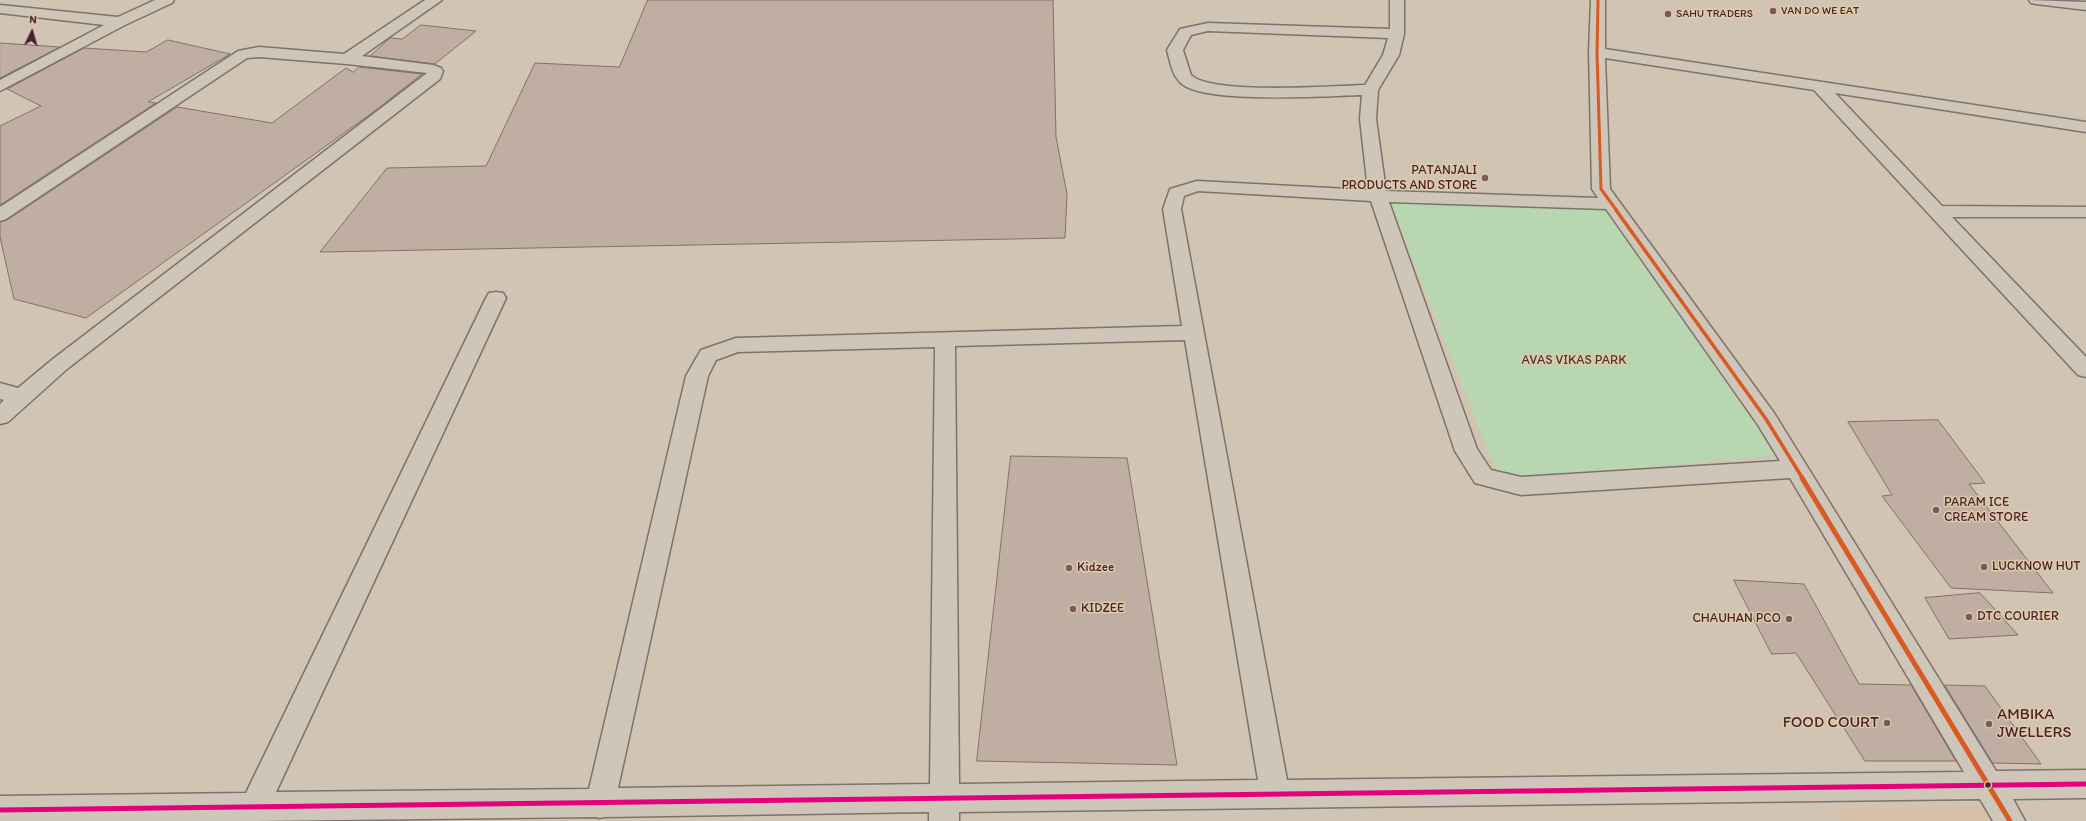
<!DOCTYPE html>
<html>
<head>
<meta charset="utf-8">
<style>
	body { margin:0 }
	#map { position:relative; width:2086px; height:821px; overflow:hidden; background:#d1c4b2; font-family:Itim,sans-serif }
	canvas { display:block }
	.north { position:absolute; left:12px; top:12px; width:40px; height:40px; -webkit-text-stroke:3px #ddcca9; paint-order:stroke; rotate:5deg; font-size:11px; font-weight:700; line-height:16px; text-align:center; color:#4a1f2b }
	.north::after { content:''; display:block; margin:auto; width:14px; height:18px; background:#4a1f2b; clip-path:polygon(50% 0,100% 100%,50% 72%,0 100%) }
</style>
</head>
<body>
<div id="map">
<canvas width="2086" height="821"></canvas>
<div class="north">N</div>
</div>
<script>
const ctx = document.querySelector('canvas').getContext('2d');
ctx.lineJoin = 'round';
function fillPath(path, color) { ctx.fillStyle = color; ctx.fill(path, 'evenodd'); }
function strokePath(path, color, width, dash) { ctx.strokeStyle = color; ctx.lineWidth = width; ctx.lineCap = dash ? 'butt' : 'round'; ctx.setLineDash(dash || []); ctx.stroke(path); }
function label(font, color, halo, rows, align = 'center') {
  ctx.font = font + ' Itim,sans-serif'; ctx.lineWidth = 3; ctx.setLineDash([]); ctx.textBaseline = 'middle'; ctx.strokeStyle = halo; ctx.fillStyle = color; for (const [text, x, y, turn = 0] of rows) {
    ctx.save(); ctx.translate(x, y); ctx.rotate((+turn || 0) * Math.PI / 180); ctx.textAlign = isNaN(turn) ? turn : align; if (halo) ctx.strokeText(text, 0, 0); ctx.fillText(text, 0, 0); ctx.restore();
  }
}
fillPath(new Path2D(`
	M 1979,805 L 1988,821 L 1839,821 L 1832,810 Z`), '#d7c0a6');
fillPath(new Path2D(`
	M 1390,203 L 1604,209 L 1781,455 L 1500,481 Z`), '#b8d6b0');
const building = new Path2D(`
	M 648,0 L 1053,0 L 1056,137 L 1067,194 L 1065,238 L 320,252 L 387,168 L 486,166 L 535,63 L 619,67 Z
	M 421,25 L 476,31 L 435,64 L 370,56 L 390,38 L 402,39 Z
	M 168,40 L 230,54 L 148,102 L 156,103 L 0,205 L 0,126 L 41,106 L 7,89 L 84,48 L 146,52 Z
	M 0,43 L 60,47 L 0,78 Z
	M 359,67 L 422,74 L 376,110 L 86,318 L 14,299 L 0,237 L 0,222 L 7,220 L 177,107 L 272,123 L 346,68 L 353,72 Z
	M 1938,420 L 1985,483 L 1969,484 L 2053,593 L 1951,588 L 1882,496 L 1892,495 L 1848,422 Z
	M 1011,456 L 1127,458 L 1177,765 L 977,761 Z
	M 1734,580 L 1804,584 L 1859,684 L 1911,685 L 1956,761 L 1865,761 L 1796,653 L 1772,654 Z
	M 1980,593 L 2018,635 L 1949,639 L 1925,598 Z
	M 1945,685 L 1985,686 L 2041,764 L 1993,763 Z`);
fillPath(building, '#c0aea2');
strokePath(building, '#7f716b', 1);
const street = new Path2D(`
	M 155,0 L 174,0 L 172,3 L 125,25 L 0,91 L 0,80 L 104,25 L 0,13 L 0,5 L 118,17 Z
	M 425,0 L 442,0 L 362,56 L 433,65 L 441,68 L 443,71 L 440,79 L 67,369 L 8,422 L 0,424 L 0,404 L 4,400 L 0,399 L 0,383 L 18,388 L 53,359 L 427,73 L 347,64 L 259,57 L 247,58 L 6,219 L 0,221 L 0,207 L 238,51 L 259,47 L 344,54 Z
	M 1390,0 L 1404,0 L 1404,34 L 1399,55 L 1378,90 L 1376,119 L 1386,191 L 1598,198 L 1592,189 L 1589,52 L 1591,0 L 1605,0 L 1605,49 L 2086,122 L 2086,132 L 1835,93 L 1942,206 L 2086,207 L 2086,217 L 1952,217 L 2086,357 L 2086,377 L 2078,375 L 1814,90 L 1605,58 L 1610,189 L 1774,413 L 1996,771 L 2086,770 L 2086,798 L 2013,799 L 2025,821 L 1993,821 L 1980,799 L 959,812 L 959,821 L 929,821 L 929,812 L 604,817 L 600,818 L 596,817 L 254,821 L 0,821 L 0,796 L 246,793 L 486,298 L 489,293 L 496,292 L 503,293 L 506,298 L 276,792 L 589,789 L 686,376 L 701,350 L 736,338 L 1182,326 L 1163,209 L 1170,189 L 1197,181 L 1368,190 L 1360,119 L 1362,95 C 1326,96 1207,104 1182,84 C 1172,76 1170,61 1167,50 L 1180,29 L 1208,23 L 1390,29 ZM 1208,31 L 1388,38 L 1383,55 L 1365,85 C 1333,86 1211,95 1191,75 L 1183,50 L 1191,35 ZM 1198,191 L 1371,201 L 1455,451 L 1475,483 L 1521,495 L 1790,478 L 1964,772 L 1287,780 L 1181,209 L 1184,196 ZM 1389,202 L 1606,209 L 1758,425 L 1780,461 L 1521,477 L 1491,470 L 1477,449 ZM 1185,340 L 1258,780 L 959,784 L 955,346 ZM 935,347 L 930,784 L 618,788 L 708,376 L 716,360 L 738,352 Z`);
const secondary = new Path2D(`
	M 2029,0 L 2086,2 L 2086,10 L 2036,4 L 2031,3 Z`);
strokePath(street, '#7f716b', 3);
strokePath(secondary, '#7f716b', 3);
fillPath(street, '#cdc6b9');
fillPath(secondary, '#cdc6b9');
strokePath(new Path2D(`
	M 1598,0 L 1597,52 L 1601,189 L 1617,211`), '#d95a23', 3);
strokePath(new Path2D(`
	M 1616,210 L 1766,419 L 1803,479`), '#d95a23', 3.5);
strokePath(new Path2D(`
	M 1802,478 L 2010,821`), '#d95a23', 5);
strokePath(new Path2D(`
	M 0,810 L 2086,784`), '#e5007d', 5);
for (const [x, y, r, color] of [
	[1773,11,4,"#79595a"],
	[1668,14,4,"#79595a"],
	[1485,178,4,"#79595a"],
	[1936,510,4,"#79595a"],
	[1984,567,4,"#79595a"],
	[1069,568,4,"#79595a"],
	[1073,609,4,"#79595a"],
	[1969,617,4,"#79595a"],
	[1789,619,4,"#79595a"],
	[1887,723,4,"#79595a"],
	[1989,724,4,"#79595a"],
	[1988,785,3.5,"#4a1f2b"]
]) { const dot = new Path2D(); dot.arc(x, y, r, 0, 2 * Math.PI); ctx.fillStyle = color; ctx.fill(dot); strokePath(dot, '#ddcca9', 1.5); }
label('11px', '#4a1f2b', '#ddcca9', [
	["VAN DO WE EAT",1781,11],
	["SAHU TRADERS",1676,14]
], 'left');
label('13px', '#4a1f2b', '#ddcca9', [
	["PATANJALI",1477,171,"right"],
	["PRODUCTS AND STORE",1477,186,"right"],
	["PARAM ICE",1944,503],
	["CREAM STORE",1944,518],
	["LUCKNOW HUT",1992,567],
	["Kidzee",1077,568],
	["KIDZEE",1081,609],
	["DTC COURIER",1977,617],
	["CHAUHAN PCO",1781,619,"right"]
], 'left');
label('13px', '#533338', '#ddcca9', [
	["AVAS VIKAS PARK",1574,361]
]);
label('16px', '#4a1f2b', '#ddcca9', [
	["AMBIKA",1997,715],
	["JWELLERS",1997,733],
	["FOOD COURT",1879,723,"right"]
], 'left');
</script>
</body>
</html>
